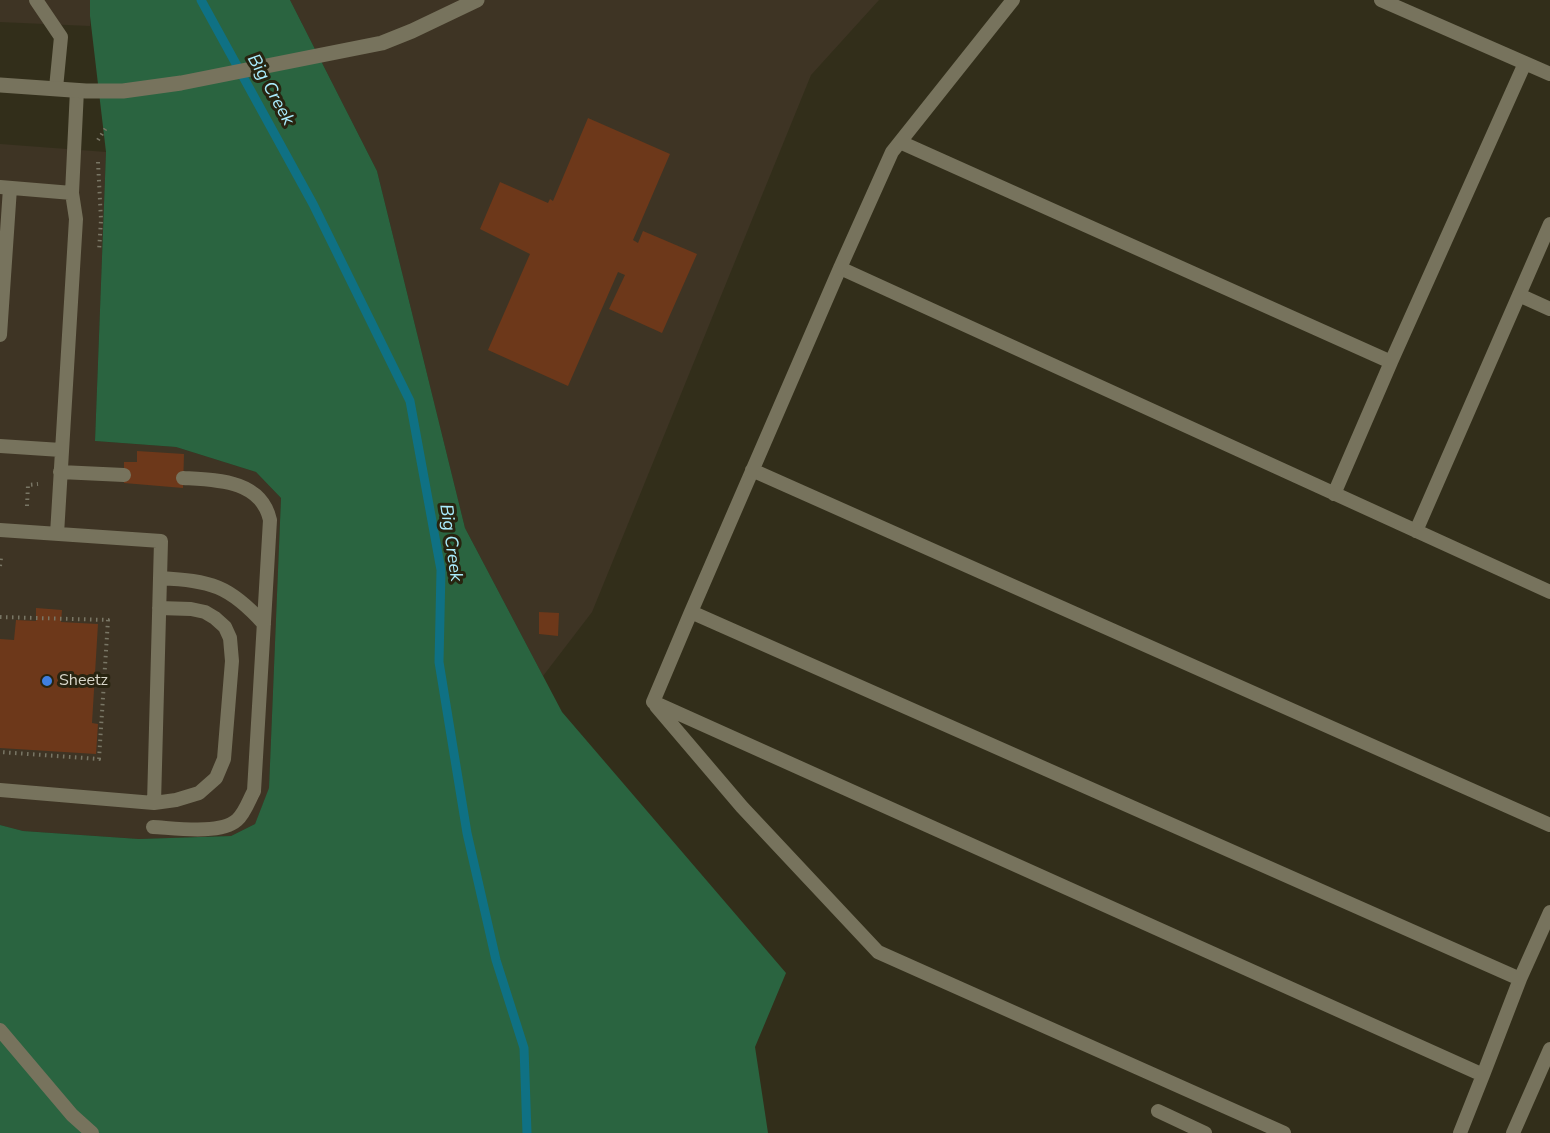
<!DOCTYPE html>
<html>
<head>
<meta charset="utf-8">
<style>
	body { margin:0 }
	canvas { display:block; background:#322e1a }
</style>
</head>
<body>
<canvas width="1550" height="1133"></canvas>
<script>
const ctx = document.querySelector('canvas').getContext('2d');
ctx.lineJoin = 'round';
function fillPath(path, color) { ctx.fillStyle = color; ctx.fill(path, 'evenodd'); }
function strokePath(path, color, width, dash) { ctx.strokeStyle = color; ctx.lineWidth = width; ctx.lineCap = dash ? 'butt' : 'round'; ctx.setLineDash(dash || []); ctx.stroke(path); }
function label(font, color, halo, rows, align = 'center') {
  ctx.font = font + ' "Nunito Sans",sans-serif'; ctx.lineWidth = 6; ctx.setLineDash([]); ctx.textBaseline = 'middle'; ctx.strokeStyle = halo; ctx.fillStyle = color; for (const [text, x, y, turn = 0] of rows) {
    ctx.save(); ctx.translate(x, y); ctx.rotate((+turn || 0) * Math.PI / 180); ctx.textAlign = isNaN(turn) ? turn : align; if (halo) ctx.strokeText(text, 0, 0); ctx.fillText(text, 0, 0); ctx.restore();
  }
}
fillPath(new Path2D(`
	M 0,0 L 90,0 L 90,26 L 0,22 Z
	M 290,0 L 879,0 L 811,75 L 592,612 L 543,676 L 465,528 L 377,171 Z
	M 0,144 L 106,152 L 95,441 L 176,447 L 256,472 L 281,498 L 269,789 L 255,824 L 231,836 L 139,839 L 23,831 L 0,825 Z`), '#3e3424');
fillPath(new Path2D(`
	M 90,0 L 290,0 L 377,171 L 465,528 L 562,712 L 786,973 L 755,1047 L 768,1133 L 0,1133 L 0,825 L 23,831 L 139,839 L 231,836 L 255,824 L 269,788 L 281,498 L 256,472 L 176,447 L 95,441 L 106,152 L 90,16 Z`), '#2a6440');
strokePath(new Path2D(`
	M 201,0 L 313,204 L 410,401 L 441,570 L 439,662 L 467,833 L 496,960 L 524,1048 L 527,1133`), '#0f7184', 9);
fillPath(new Path2D(`
	M 588,118 L 670,154 L 633,240 L 638,243 L 643,231 L 697,254 L 662,333 L 609,309 L 625,275 L 618,272 L 568,386 L 488,350 L 530,254 L 480,229 L 500,182 L 548,203 L 550,199 L 553,201 Z
	M 137,451 L 184,454 L 183,488 L 124,483 L 124,462 L 137,462 Z
	M 36,608 L 62,610 L 61,622 L 98,624 L 92,723 L 98,724 L 96,754 L 0,748 L 0,639 L 14,640 L 16,620 L 36,621 Z
	M 539,612 L 559,613 L 558,636 L 539,634 Z`), '#6d381a');
strokePath(new Path2D(`
	M 98,140 L 106,128
	M 98,162 L 101,220 L 99,251
	M 27,506 L 28,485 L 38,484
	M 0,566 L 1,558
	M 0,617 L 108,620 L 99,759 L 0,752`), '#797665', 4, [1.5, 4.5]);
strokePath(new Path2D(`
	M 36,0 L 61,37 L 56,88
	M 1013,0 L 892,152 L 840,268 L 691,612 L 1520,979 L 1550,912
	M 1381,0 L 1550,74
	M 900,142 L 1391,362 L 1525,63
	M 0,187 L 72,193
	M 840,268 L 1550,592
	M 1519,295 L 1550,309
	M 0,335 L 10,188
	M 0,446 L 61,450
	M 752,470 L 1550,825
	M 60,472 L 124,475
	M 1334,494 L 1391,362
	M 0,530 L 161,541 L 154,803 L 0,790
	M 1416,531 L 1550,224
	M 57,534 L 76,219 L 72,193 L 77,90
	M 160,578 C 211,581 229,585 264,624
	M 691,612 L 653,702 L 1483,1075 L 1520,979
	M 656,706 L 742,807 L 878,952 L 1284,1133
	M 154,803 L 176,800 L 199,793 L 216,778 L 224,759 L 232,661 L 230,638 L 225,627 L 215,618 L 205,612 L 191,609 L 159,608
	M 153,827 C 174,828 220,835 237,820 C 245,813 249,800 254,791 L 270,520 C 261,480 217,480 183,478
	M 0,1030 L 72,1115 L 92,1133
	M 1158,1111 L 1205,1133
	M 1460,1133 L 1483,1075
	M 1513,1133 L 1550,1049`), '#77735d', 14);
strokePath(new Path2D(`
	M 0,85 L 86,91 L 123,91 L 181,83 L 382,43 L 412,31 L 477,0`), '#77735d', 15);
for (const [x, y, r, color] of [
	[47,681,6,"#3f7fe0"]
]) { const dot = new Path2D(); dot.arc(x, y, r, 0, 2 * Math.PI); ctx.fillStyle = color; ctx.fill(dot); strokePath(dot, '#282410', 2); }
label('16px', '#d9d7ca', '#282410', [
	["Sheetz",59,681]
], 'left');
label('italic 18px', '#aaecfd', '#282410', [
	["Big Creek",270,90,61],
	["Big Creek",450,543,82]
]);
</script>
</body>
</html>
